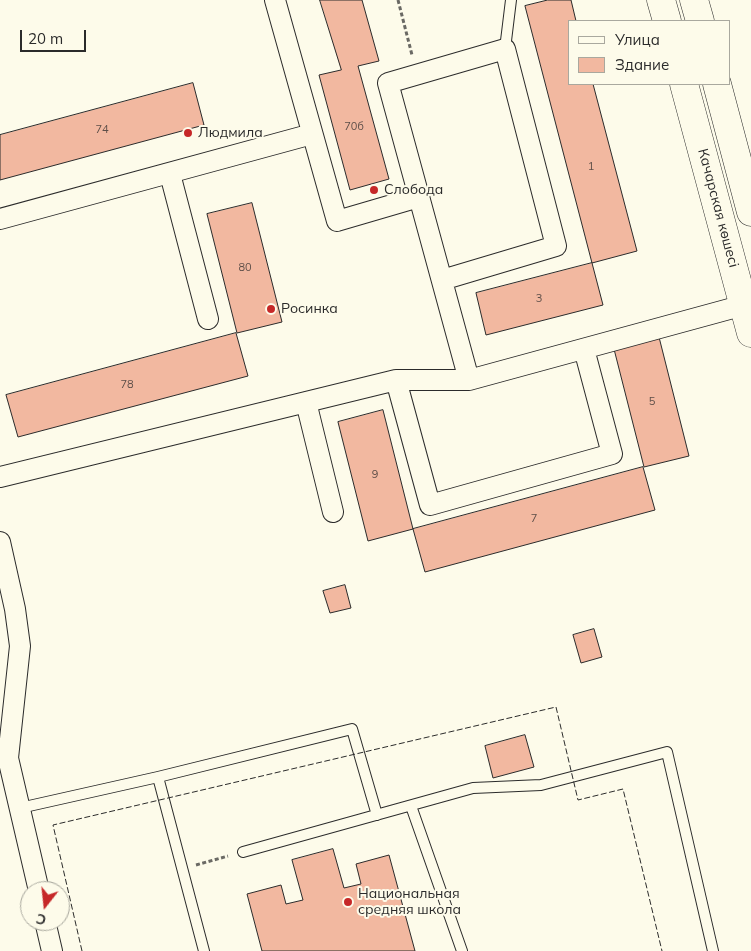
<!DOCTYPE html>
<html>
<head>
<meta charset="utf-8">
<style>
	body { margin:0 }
	#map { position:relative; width:751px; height:951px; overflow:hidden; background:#fdfbea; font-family:Mulish,sans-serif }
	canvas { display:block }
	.legend { position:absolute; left:568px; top:20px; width:162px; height:65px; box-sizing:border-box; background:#fdfbea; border:1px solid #a9a89e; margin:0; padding:6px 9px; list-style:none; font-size:15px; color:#2b2b2b }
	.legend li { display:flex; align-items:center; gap:10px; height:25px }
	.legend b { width:25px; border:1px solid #a9a89e }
	.north { position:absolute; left:20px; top:881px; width:50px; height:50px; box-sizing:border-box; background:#fdfbea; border:1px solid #a9a89e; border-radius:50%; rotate:196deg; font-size:14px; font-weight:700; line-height:20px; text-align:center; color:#2b2b2b }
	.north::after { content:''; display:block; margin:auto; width:18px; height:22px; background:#c62828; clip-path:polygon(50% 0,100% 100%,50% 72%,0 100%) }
	.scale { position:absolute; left:20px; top:30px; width:66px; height:22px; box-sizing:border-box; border:2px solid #2b2b2b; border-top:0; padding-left:6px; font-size:15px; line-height:18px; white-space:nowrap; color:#2b2b2b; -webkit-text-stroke:4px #fdfbea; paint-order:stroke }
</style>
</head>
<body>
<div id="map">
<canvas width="751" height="951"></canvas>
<ul class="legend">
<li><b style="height:6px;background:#fdfbea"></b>Улица</li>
<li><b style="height:14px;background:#f2b8a0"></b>Здание</li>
</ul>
<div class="north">С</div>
<div class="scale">20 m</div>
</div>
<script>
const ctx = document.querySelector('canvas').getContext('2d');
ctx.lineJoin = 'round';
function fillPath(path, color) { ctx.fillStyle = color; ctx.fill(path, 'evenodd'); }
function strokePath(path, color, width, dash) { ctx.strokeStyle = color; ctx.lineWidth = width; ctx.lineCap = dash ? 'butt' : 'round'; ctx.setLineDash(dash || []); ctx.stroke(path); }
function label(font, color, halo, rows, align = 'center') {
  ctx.font = font + ' Mulish,sans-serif'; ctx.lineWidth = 4; ctx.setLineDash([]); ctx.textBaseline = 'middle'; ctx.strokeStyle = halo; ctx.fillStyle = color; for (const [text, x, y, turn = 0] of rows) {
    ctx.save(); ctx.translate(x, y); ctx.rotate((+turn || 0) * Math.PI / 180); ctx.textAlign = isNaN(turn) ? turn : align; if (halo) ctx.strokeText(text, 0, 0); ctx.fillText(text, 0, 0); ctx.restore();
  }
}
const building = new Path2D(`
	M 320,0 L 362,0 L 379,61 L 358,66 L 389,179 L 350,190 L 319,75 L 341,70 Z
	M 548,0 L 571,0 L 576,21 L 570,21 L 570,84 L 593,84 L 637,251 L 592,263 L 525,6 Z
	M 193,83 L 204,125 L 0,180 L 0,135 Z
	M 252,203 L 282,322 L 237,333 L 207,214 Z
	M 592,263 L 603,305 L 486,335 L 476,293 Z
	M 236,333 L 248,376 L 18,437 L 6,395 Z
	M 659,337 L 689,456 L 644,467 L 614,349 Z
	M 383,410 L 413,529 L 368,541 L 338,422 Z
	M 643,467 L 655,510 L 425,572 L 413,529 Z
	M 345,585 L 351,608 L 330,613 L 323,591 Z
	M 594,629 L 602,657 L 581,663 L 573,635 Z
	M 525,735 L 534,767 L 493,778 L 485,746 Z
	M 333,849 L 344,888 L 361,884 L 356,864 L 389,855 L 415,951 L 262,951 L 247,894 L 281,885 L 286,904 L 303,900 L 292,860 Z`);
fillPath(building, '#f2b8a0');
strokePath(building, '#2b2b2b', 1);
const lane = new Path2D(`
	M 505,49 L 511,0
	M 158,777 L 204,951
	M 411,806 L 462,951
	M 20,808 L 158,777 L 352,729 L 377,815
	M 243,852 L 473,788 L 541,785 L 667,752 L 713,951`);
const street = new Path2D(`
	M 275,0 L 337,221 L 419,197
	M 170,174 L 208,319
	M 0,219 L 312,134
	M 442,280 L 556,246 L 505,49 L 388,83 L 469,380
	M 396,380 L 430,505 L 612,454 L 584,349
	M 306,402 L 333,512
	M 0,477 L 396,380 L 469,380 L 744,305
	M 0,542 L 15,609 L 20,646 L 8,758 L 39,891
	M 45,921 L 52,951`);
const secondary = new Path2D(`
	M 661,0 L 667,21
	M 694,0 L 700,21
	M 684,84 L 751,333
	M 717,84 L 751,212`);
strokePath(lane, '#2b2b2b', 12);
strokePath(street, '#2b2b2b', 22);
strokePath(secondary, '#2b2b2b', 29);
strokePath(new Path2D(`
	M 398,0 L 412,55
	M 196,865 L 228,856`), '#6a6964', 3, [4, 2.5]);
strokePath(lane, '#fdfbea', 10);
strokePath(street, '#fdfbea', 20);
strokePath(secondary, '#fdfbea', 28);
strokePath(new Path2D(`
	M 82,951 L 53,825 L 556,707 L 578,800 L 623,789 L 662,951`), '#2b2b2b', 1, [6, 2.5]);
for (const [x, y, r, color] of [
	[188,133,5,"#c62828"],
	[374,190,5,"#c62828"],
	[271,309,5,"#c62828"],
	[348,902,5,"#c62828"]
]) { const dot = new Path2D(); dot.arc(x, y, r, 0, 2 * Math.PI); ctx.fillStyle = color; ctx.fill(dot); strokePath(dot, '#fdfbea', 2); }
label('11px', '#5d4e48', null, [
	["70б",354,127],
	["74",102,130],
	["1",591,167],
	["80",245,268],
	["3",539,299],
	["78",127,385],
	["5",652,402],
	["9",375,475],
	["7",534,519]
]);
label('14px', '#2b2b2b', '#fdfbea', [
	["Людмила",198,133],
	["Слобода",384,190],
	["Росинка",281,309],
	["Национальная",358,894],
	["средняя школа",358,910]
], 'left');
label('14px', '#2b2b2b', '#fdfbea', [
	["Качарская көшесі",718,208,75]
]);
</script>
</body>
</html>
